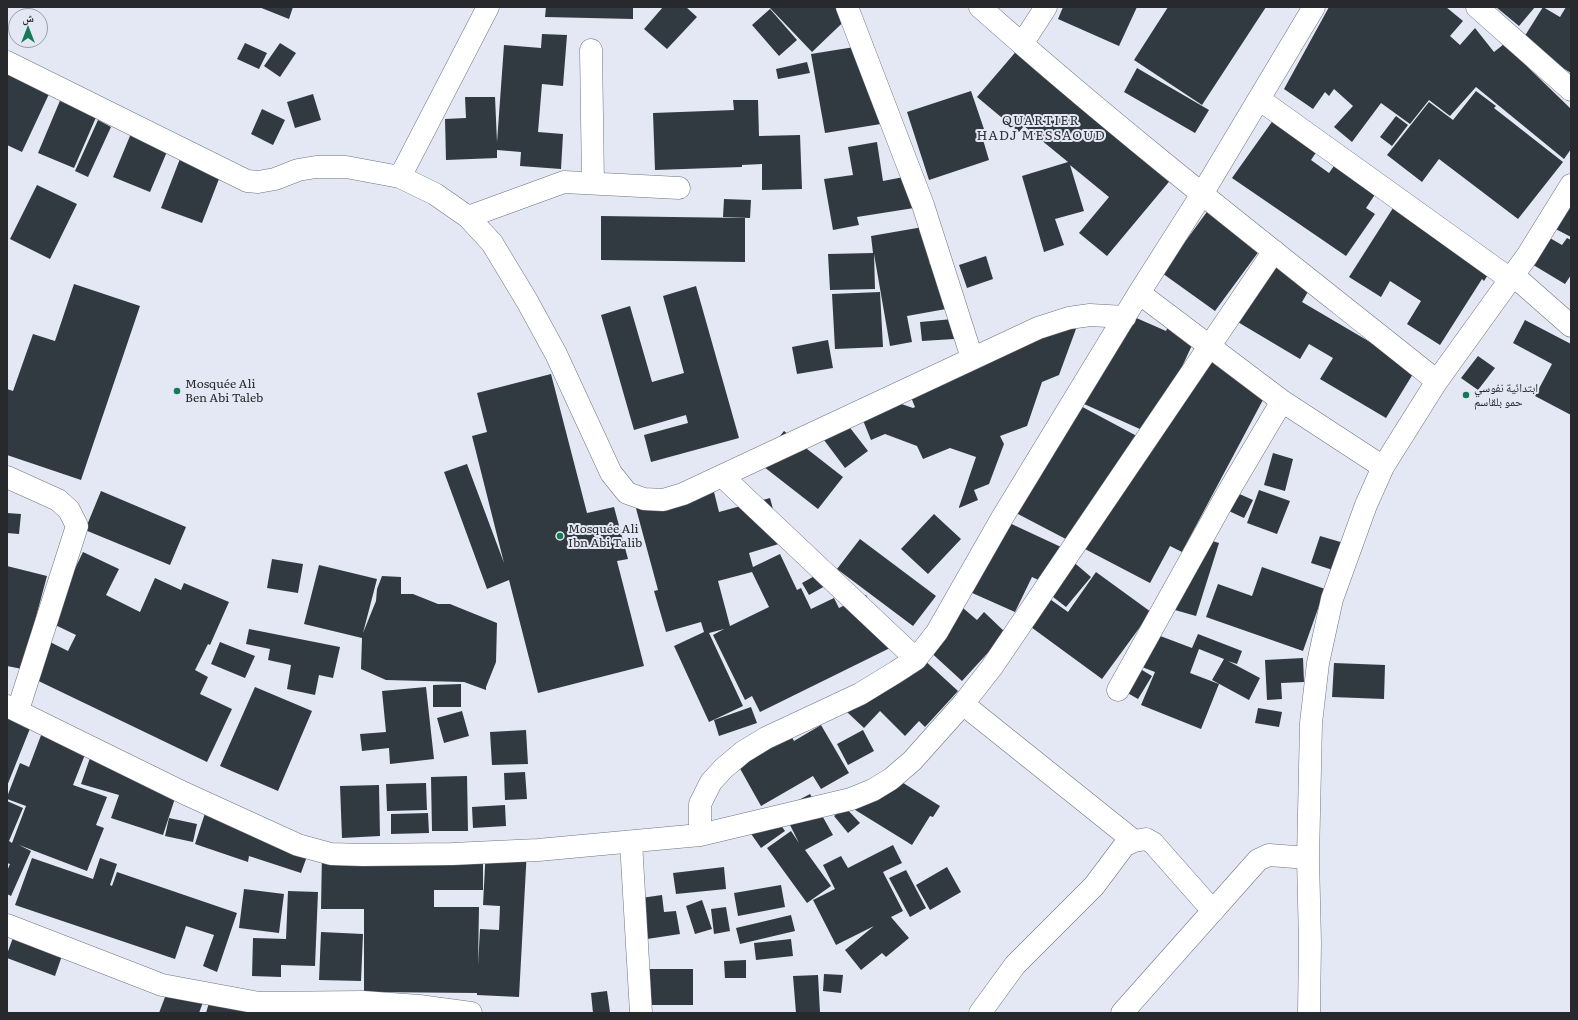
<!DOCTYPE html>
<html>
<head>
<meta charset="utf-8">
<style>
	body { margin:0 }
	#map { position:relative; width:1578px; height:1020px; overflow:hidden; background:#e3e8f4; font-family:Literata,"Noto Naskh Arabic",serif }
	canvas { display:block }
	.frame { position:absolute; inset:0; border:8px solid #27292d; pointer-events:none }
	.north { position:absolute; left:8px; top:8px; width:40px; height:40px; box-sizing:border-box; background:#e3e8f4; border:1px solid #989ca4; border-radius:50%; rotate:0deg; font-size:11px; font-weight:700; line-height:16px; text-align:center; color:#27292d }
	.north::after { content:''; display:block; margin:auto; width:14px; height:18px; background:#137a54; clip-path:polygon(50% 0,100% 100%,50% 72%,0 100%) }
</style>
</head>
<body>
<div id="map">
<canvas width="1578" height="1020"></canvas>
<div class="frame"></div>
<div class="north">ش</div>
</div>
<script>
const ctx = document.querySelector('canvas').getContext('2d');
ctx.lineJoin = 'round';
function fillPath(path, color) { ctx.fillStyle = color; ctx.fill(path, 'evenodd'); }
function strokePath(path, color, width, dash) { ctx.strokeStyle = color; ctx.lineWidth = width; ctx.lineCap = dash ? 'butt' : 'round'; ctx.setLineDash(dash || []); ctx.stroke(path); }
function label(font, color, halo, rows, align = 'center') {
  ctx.font = font + ' Literata,"Noto Naskh Arabic",serif'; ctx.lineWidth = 4; ctx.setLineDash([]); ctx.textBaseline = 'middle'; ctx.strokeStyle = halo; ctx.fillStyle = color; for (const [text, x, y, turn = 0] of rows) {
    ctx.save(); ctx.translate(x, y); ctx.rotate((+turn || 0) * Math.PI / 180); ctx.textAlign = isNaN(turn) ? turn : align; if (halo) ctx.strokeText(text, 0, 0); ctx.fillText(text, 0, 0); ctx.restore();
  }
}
fillPath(new Path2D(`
	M 259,7 L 293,7 L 289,19 Z
	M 546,7 L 633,7 L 633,19 L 545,17 Z
	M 663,7 L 686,7 L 697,17 L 667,49 L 644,29 Z
	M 769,7 L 858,7 L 858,8 L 812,52 Z
	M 1063,7 L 1137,7 L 1119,46 L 1058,19 Z
	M 1168,7 L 1266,7 L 1202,105 L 1134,60 Z
	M 1329,7 L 1446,7 L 1463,21 L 1450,36 L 1460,45 L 1475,28 L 1494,52 L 1504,44 L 1571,109 L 1571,149 L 1564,159 L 1476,87 L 1450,116 L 1429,100 L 1410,124 L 1381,103 L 1352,142 L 1334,127 L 1353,106 L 1334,89 L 1329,96 L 1325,92 L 1313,109 L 1284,89 Z
	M 1496,7 L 1535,7 L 1519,26 Z
	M 1543,7 L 1560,17 L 1566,7 L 1571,7 L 1571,73 L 1521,42 Z
	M 770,9 L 797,40 L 779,56 L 752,25 Z
	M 542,34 L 567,35 L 563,86 L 542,84 L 538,132 L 563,134 L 561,169 L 520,166 L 521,152 L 497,150 L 497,158 L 446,160 L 445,119 L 466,118 L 465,97 L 495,97 L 497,142 L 504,45 L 541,48 Z
	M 245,43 L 267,53 L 259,69 L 237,59 Z
	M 280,43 L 296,53 L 280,77 L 264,66 Z
	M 867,45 L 881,124 L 825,133 L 811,54 Z
	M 1019,48 L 1173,177 L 1107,256 L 1079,233 L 1109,197 L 1070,165 L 1084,211 L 1055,219 L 1064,245 L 1044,252 L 1022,176 L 1068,162 L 1024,126 L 1019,132 L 977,97 Z
	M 807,62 L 810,73 L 778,79 L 776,69 Z
	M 1137,68 L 1209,110 L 1195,133 L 1124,92 Z
	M 7,74 L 49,94 L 22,152 L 7,145 Z
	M 67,84 L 104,99 L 74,168 L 38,153 Z
	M 971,91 L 985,132 L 981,133 L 989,160 L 929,180 L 907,112 Z
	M 1476,91 L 1496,106 L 1494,108 L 1563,162 L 1518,219 L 1439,159 L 1422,182 L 1387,155 L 1429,102 L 1453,120 Z
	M 313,94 L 321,120 L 295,128 L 287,102 Z
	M 733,100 L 758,100 L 759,136 L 800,135 L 802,189 L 762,190 L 762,164 L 742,165 L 742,167 L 655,170 L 653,113 L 734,110 Z
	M 262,109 L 285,120 L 273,145 L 251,134 Z
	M 1281,109 L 1325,139 L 1311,160 L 1329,173 L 1343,153 L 1384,181 L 1366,208 L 1375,214 L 1346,256 L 1232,178 Z
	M 1396,116 L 1408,125 L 1392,146 L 1380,137 Z
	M 137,119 L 174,135 L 150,192 L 113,177 Z
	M 98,120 L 111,127 L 88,177 L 75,171 Z
	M 877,142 L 883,181 L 909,176 L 914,208 L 857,217 L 859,225 L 833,230 L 824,179 L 853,175 L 848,147 Z
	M 183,151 L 224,166 L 202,223 L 161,208 Z
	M 37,185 L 77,204 L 50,259 L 10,239 Z
	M 1571,195 L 1571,237 L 1546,224 Z
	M 1400,197 L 1498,259 L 1484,281 L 1482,279 L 1440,345 L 1407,324 L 1421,301 L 1390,281 L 1381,297 L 1349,277 Z
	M 724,199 L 751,200 L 750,218 L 723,217 Z
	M 1212,205 L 1265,243 L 1215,311 L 1162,273 Z
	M 601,216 L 745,218 L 745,262 L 601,260 Z
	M 923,227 L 930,265 L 937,264 L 946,309 L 907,316 L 912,342 L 890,346 L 874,254 L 875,289 L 830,290 L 828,254 L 873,253 L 871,236 Z
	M 1536,230 L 1562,245 L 1567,238 L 1571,240 L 1571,275 L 1565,284 L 1520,257 Z
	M 1263,254 L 1313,283 L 1302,302 L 1416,369 L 1386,418 L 1320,379 L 1333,358 L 1309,344 L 1300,359 L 1226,315 Z
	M 986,256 L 993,279 L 967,288 L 959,265 Z
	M 74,284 L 140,306 L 81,480 L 7,455 L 7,389 L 13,391 L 33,334 L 55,341 Z
	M 696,286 L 739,438 L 651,462 L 644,435 L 688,423 L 686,415 L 634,430 L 601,315 L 630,306 L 652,382 L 684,373 L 663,296 Z
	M 880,292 L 883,347 L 835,349 L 832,294 Z
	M 1125,313 L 1166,331 L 1172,318 L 1199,330 L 1151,434 L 1084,404 Z
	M 1080,318 L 1059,375 L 1042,382 L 1027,426 L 1000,436 L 1004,444 L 989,484 L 974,490 L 978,500 L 959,508 L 959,507 L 976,457 L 950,448 L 923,459 L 917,446 L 885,434 L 871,440 L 858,408 L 884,398 L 913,408 L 915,407 L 904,380 Z
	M 953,319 L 954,339 L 922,341 L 920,322 Z
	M 1525,320 L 1571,344 L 1571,415 L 1535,396 L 1552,364 L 1513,343 Z
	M 828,340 L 833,368 L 797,374 L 792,347 Z
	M 1201,342 L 1273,381 L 1182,552 L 1170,546 L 1150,583 L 1016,513 L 1075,403 L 1148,442 Z
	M 1478,356 L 1495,368 L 1478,390 L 1461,378 Z
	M 551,374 L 587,513 L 614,507 L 628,559 L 617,561 L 644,666 L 538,693 L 509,580 L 487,589 L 444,472 L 467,464 L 504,563 L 472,436 L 487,432 L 477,393 Z
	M 844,420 L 868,451 L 845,468 L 821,436 Z
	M 784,431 L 843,477 L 818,509 L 759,463 Z
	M 1273,453 L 1293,459 L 1285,491 L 1264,485 Z
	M 711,480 L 719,512 L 770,498 L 782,543 L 749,553 L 753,567 L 780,554 L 797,590 L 801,588 L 811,609 L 834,598 L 839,608 L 866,595 L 892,647 L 760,712 L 752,696 L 745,700 L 713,635 L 724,629 L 709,633 L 743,706 L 709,722 L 674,646 L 704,632 L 701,622 L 666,632 L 654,591 L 658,590 L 634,501 ZM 752,572 L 769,607 L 730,626 L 718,581 Z
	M 1226,488 L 1253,500 L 1244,518 L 1218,506 Z
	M 1259,490 L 1290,501 L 1277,534 L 1247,523 Z
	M 101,491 L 186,527 L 170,565 L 85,530 Z
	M 7,513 L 21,514 L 19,534 L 7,533 Z
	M 934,514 L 961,539 L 928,574 L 901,549 Z
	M 1003,520 L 1061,547 L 1045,583 L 1032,577 L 1015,612 L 970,592 Z
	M 1320,536 L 1344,543 L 1336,571 L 1311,563 Z
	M 1199,537 L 1219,543 L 1196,616 L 1175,610 Z
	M 860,539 L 936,596 L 913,626 L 837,569 Z
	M 83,552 L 119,569 L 106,595 L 140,612 L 155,578 L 181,590 L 184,583 L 229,602 L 210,645 L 208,644 L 195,670 L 208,677 L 200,694 L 232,709 L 207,762 L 26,675 L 44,639 L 68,651 L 76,635 L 49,622 Z
	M 272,559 L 303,564 L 298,593 L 267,588 Z
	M 1070,559 L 1091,577 L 1066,607 L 1044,590 Z
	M 319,565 L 377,579 L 363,633 L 376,601 L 377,589 L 382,576 L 401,577 L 401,594 L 413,594 L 438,604 L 450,604 L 497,623 L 496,662 L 486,687 L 486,690 L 464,682 L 386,680 L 361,669 L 362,638 L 304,624 Z
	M 7,566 L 47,576 L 22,669 L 7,666 Z
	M 1262,567 L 1325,589 L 1303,651 L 1206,617 L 1218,584 L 1252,596 Z
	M 827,569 L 834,581 L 809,595 L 802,583 Z
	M 1096,572 L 1151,612 L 1102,679 L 1020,619 L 1040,592 L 1068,612 Z
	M 963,608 L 977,620 L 984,612 L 1006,633 L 962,681 L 926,648 Z
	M 249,629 L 340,647 L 333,678 L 319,675 L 315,695 L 287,689 L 291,665 L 268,660 L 270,649 L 246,644 Z
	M 1147,631 L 1192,648 L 1198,634 L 1242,651 L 1237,664 L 1228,661 L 1260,678 L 1249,700 L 1212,680 L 1224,659 L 1199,649 L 1190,673 L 1219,684 L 1201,729 L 1141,705 L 1155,672 L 1134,664 Z
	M 220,642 L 255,656 L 245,678 L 211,664 Z
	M 909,646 L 958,691 L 925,727 L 919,721 L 905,736 L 880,711 L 864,728 L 847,712 Z
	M 1303,658 L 1304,682 L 1281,683 L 1282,699 L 1267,700 L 1265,660 Z
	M 1334,663 L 1385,665 L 1384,699 L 1332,697 Z
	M 1137,667 L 1152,676 L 1138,699 L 1124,691 Z
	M 461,684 L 461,707 L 433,707 L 433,685 Z
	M 255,687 L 312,711 L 278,791 L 220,766 Z
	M 426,687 L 434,759 L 390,764 L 389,748 L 362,751 L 360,734 L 386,732 L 382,691 Z
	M 7,705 L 35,716 L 7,786 Z
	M 751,707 L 757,723 L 719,736 L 714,720 Z
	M 1258,708 L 1282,712 L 1279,727 L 1255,723 Z
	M 462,711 L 469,736 L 444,743 L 437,718 Z
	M 821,725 L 849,773 L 821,789 L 813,776 L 761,806 L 729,749 L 756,733 L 788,730 L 794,741 Z
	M 43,730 L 88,747 L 73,785 L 107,797 L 96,825 L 104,828 L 87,871 L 19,845 L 31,851 L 11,896 L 7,894 L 7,871 L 10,864 L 7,863 L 7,801 L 23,808 L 9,841 L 12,843 L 26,806 L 7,799 L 7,797 L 20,763 L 29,767 Z
	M 526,730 L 528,764 L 492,765 L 490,732 Z
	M 863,730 L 874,751 L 848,765 L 837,744 Z
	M 91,755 L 180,783 L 163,835 L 111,818 L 119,795 L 81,784 Z
	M 525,772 L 527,799 L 505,800 L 504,773 Z
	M 467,776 L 468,831 L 432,831 L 431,777 Z
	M 892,776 L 940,806 L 933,817 L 930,816 L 912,845 L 852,808 Z
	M 426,783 L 427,810 L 387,811 L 386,784 Z
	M 379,785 L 380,836 L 342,838 L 340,786 Z
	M 810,794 L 833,835 L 805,850 L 831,886 L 807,903 L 767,848 L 791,831 L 799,843 L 782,809 Z
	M 505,805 L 506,826 L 473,828 L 472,807 Z
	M 845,807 L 860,823 L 848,833 L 834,816 Z
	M 206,810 L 311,845 L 301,873 L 249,856 L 248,862 L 195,844 Z
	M 771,811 L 785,831 L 761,848 L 747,828 Z
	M 428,813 L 429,833 L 391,834 L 391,814 Z
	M 169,818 L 197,824 L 193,842 L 165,836 Z
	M 893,845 L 902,863 L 883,872 L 903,911 L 891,917 L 909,938 L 886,957 L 882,953 L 861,970 L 845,950 L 874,926 L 836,945 L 813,900 L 835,889 L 823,865 L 841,856 L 848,868 Z
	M 486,847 L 527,849 L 519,997 L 477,995 L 477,993 L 364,992 L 364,909 L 321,909 L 322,853 L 483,855 L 483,890 L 434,890 L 434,907 L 479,907 L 478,965 L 480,929 L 499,930 L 500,906 L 483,905 Z
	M 32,858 L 93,879 L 100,858 L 117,864 L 110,885 L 112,886 L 117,872 L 237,913 L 217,972 L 203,966 L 214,935 L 186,926 L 175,959 L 15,905 Z
	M 724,867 L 726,889 L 676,894 L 673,873 Z
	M 947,867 L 961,892 L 930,910 L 916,885 Z
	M 906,870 L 926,908 L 910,917 L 889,878 Z
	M 781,885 L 785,907 L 738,916 L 734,893 Z
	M 244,889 L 284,894 L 279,933 L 239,928 Z
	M 288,891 L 318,892 L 315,966 L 281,965 L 281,977 L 252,976 L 253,938 L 286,939 Z
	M 662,895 L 664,912 L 676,911 L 680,934 L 647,939 L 641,898 Z
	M 702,900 L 712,929 L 695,934 L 686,906 Z
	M 726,907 L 730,931 L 714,934 L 711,909 Z
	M 791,915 L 795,931 L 740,944 L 736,928 Z
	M 17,927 L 66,944 L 55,976 L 7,958 L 7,954 Z
	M 321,932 L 363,934 L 361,981 L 319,980 Z
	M 791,939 L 793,956 L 756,960 L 754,943 Z
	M 746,960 L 746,978 L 725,978 L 724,961 Z
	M 644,969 L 693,969 L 693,1005 L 643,1005 Z
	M 824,974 L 843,975 L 841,993 L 823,991 Z
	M 818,975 L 820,1012 L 796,1013 L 793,976 Z
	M 171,981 L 206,994 L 199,1013 L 159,1013 Z
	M 213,989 L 252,1001 L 248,1013 L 206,1013 Z
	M 607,991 L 610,1012 L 593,1013 L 591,993 Z`), '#323a41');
const minor = new Path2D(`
	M 847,7 L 923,205 L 972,358
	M 980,7 C 1127,138 1283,258 1437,381
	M 1477,7 L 1571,90
	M 1022,44 L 1046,7
	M 591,50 L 593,183
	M 7,62 L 247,181 L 258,182 L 275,179 L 298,170 L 316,167 L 346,167 L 400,177 L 435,194 L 468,217 L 492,243 L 527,301 L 556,354 L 611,473 L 627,493 L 644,499 L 663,500 L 683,494 L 1038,328 L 1069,318 L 1090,315 L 1125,317
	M 1259,99 L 1510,279
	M 400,177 L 488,7
	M 468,217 L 564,182 L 679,188
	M 1513,275 L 1571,326
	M 1139,293 L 1282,401 L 1383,467
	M 722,476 L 916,659
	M 7,477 L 58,500 L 69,510 L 77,526 L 18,710
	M 1118,690 L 1227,494 L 1282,401
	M 963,704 L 1134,841
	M 7,706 L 184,793 L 298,845 L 331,854 L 363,855 L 452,854 L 538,850 L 700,835 L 851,799 L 873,790 L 891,779 L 912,761 L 963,704 L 992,667 L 1274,251
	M 700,835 L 700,804 L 711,782 L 724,768 L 743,752 L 766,738 L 860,694 L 896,672 L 916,659 L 937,632 L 1002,518 L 1139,293 L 1202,194 L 1314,7
	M 631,842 L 641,1013
	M 7,925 L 162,985 L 259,1003 L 363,1002 L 419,1006 L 471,1013
	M 980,1013 L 1015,965 L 1094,886 L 1124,846 L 1134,841 L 1146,839 L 1153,843 L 1213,911
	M 1122,1013 L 1258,860 L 1269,855 L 1308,858
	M 1309,1013 L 1310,943 L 1308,858 L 1311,723 L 1318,663 L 1332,599 L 1366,505 L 1383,467 L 1437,381 L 1527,256 L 1571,185`);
strokePath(minor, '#6f737e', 23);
strokePath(minor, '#fff', 22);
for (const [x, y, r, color] of [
	[177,391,4,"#137a54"],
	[1466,395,4,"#137a54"],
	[560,536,4,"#137a54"]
]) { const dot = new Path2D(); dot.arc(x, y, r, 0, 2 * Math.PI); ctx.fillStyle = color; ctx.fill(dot); strokePath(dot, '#e3e8f4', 1.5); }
label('12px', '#27292d', '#e3e8f4', [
	["Mosquée Ali",185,384],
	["Ben Abi Taleb",185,398],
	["ابتدائية نفوسي",1474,388],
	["حمو بلقاسم",1474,402],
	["Mosquée Ali",568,529],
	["Ibn Abi Talib",568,543]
], 'left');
ctx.letterSpacing = '1px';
label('13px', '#2d313a', '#e3e8f4', [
	["QUARTIER",1041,121],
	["HADJ MESSAOUD",1041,136]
]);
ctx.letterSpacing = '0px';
</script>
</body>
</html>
